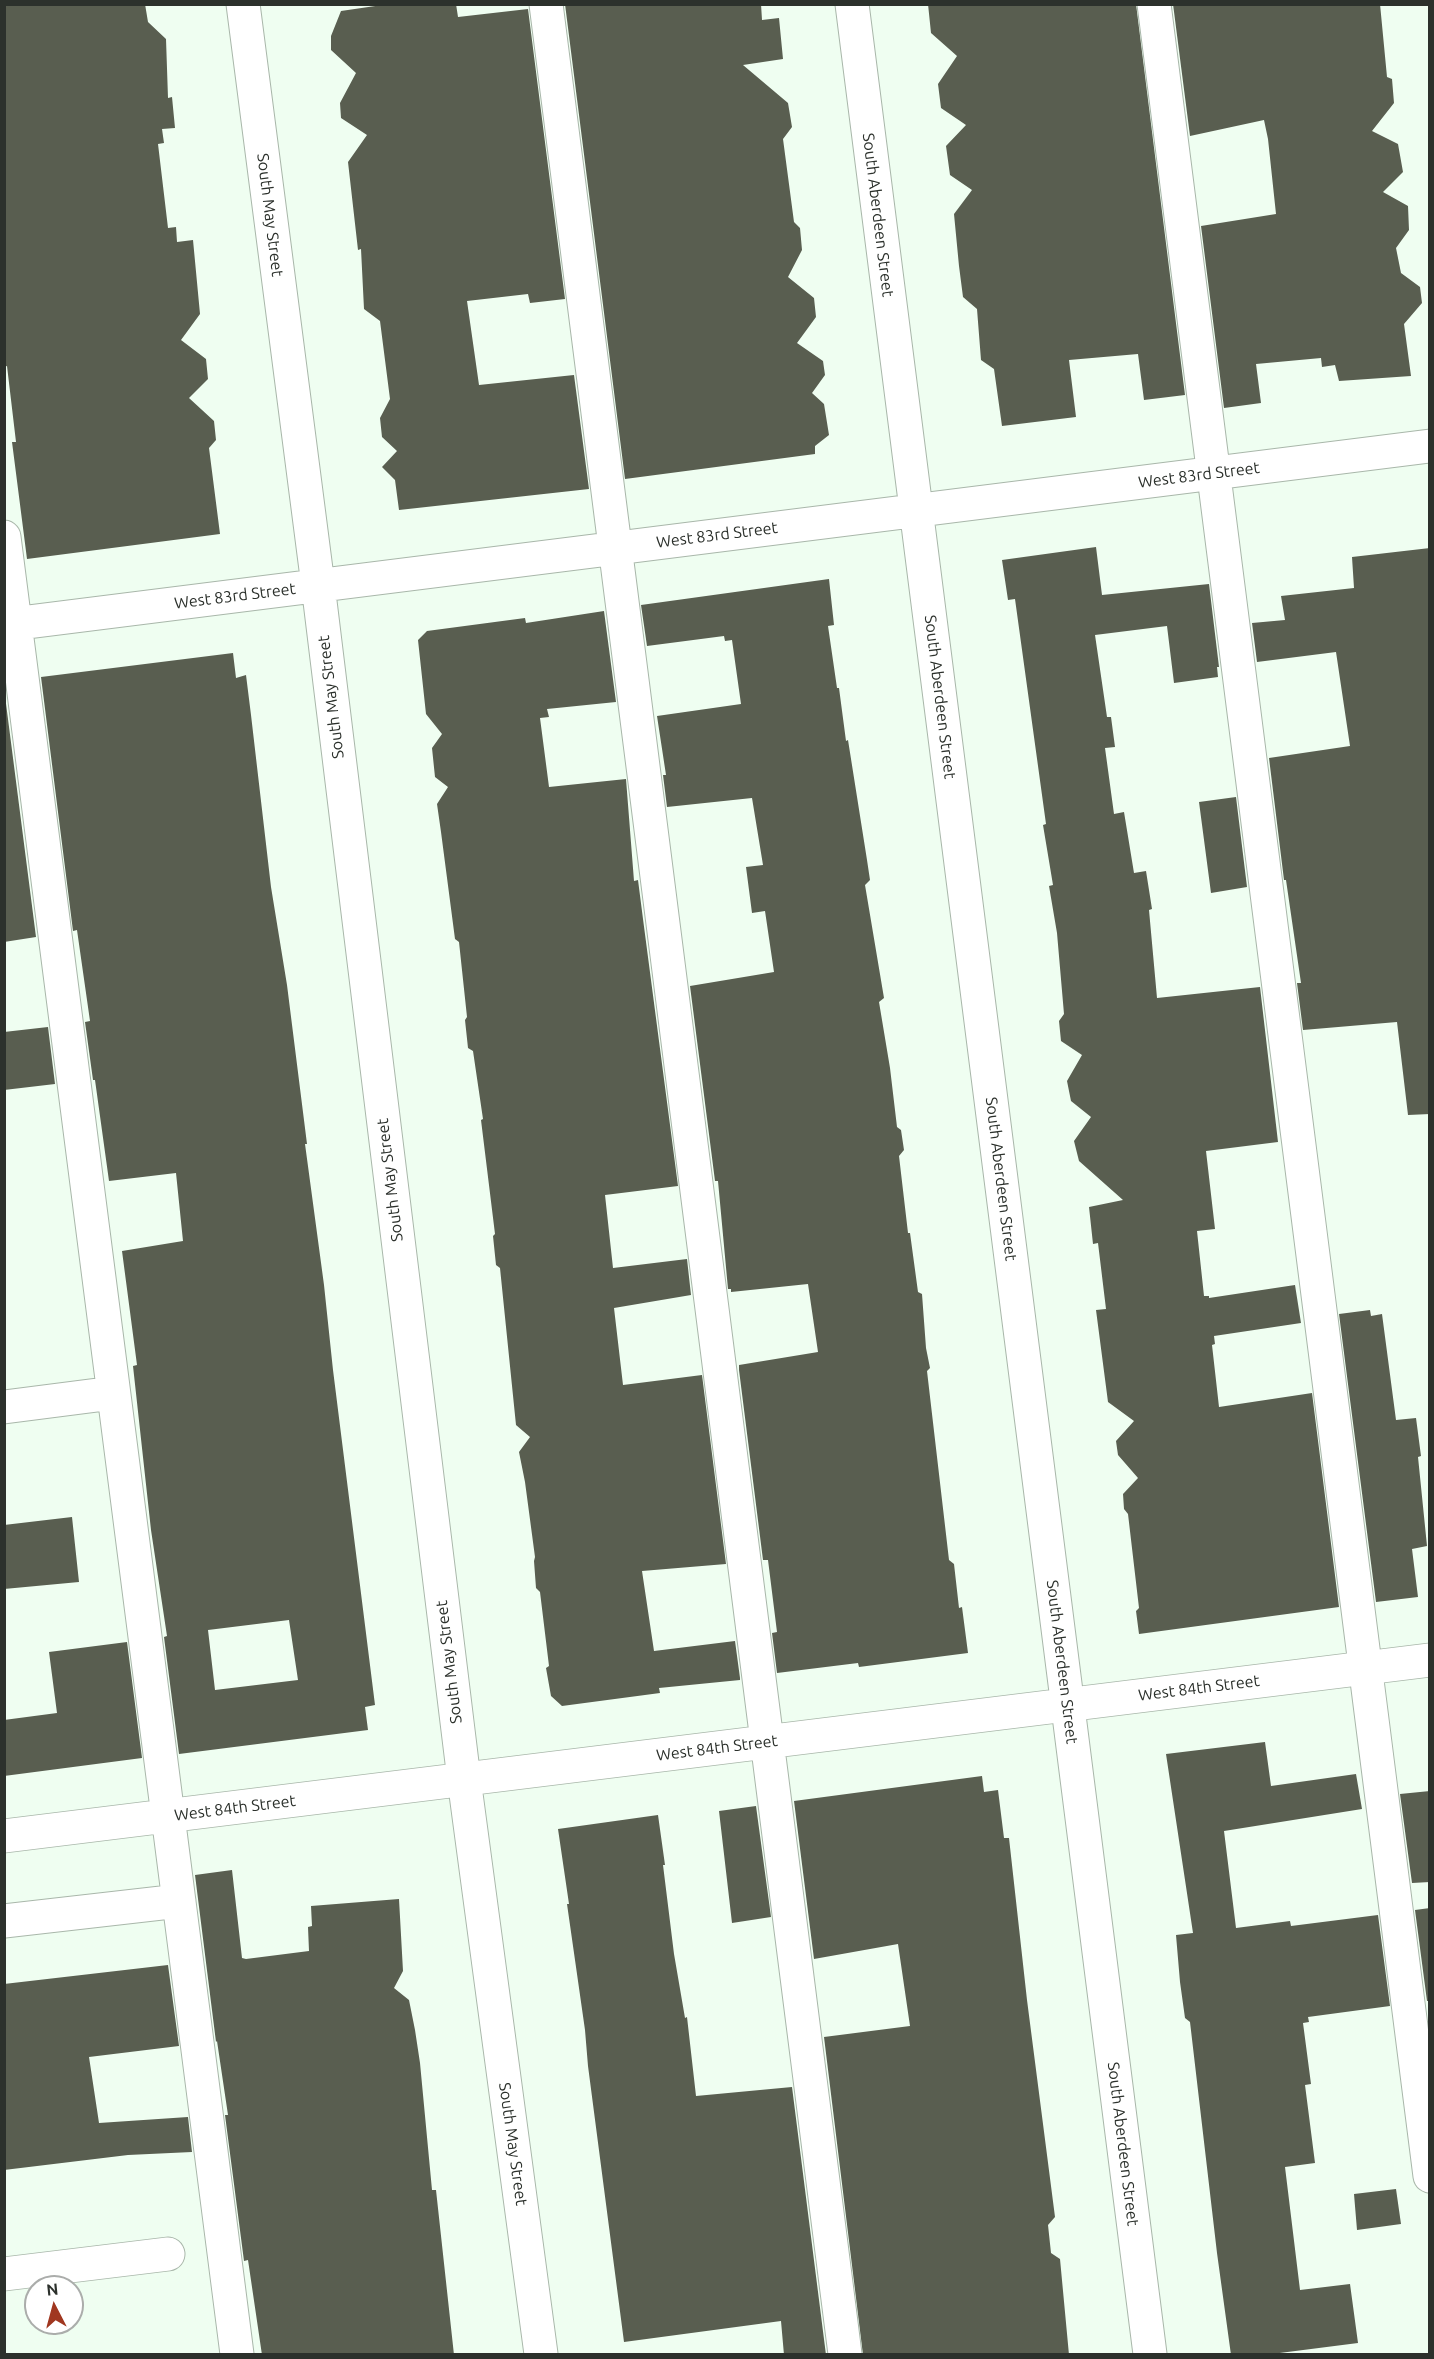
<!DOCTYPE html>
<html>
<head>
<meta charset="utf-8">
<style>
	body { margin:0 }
	#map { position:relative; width:1434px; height:2359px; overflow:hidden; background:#effef1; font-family:Ubuntu,sans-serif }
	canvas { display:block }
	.frame { position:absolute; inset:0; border:6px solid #2c312c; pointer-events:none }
	.north { position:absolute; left:24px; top:2275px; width:60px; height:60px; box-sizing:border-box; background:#fff; border:2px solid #abadab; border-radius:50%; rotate:354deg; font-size:16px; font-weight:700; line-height:24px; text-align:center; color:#2c312c }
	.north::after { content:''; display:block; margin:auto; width:21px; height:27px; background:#a03720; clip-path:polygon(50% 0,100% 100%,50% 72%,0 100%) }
</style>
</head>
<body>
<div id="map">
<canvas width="1434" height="2359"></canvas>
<div class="frame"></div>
<div class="north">N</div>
</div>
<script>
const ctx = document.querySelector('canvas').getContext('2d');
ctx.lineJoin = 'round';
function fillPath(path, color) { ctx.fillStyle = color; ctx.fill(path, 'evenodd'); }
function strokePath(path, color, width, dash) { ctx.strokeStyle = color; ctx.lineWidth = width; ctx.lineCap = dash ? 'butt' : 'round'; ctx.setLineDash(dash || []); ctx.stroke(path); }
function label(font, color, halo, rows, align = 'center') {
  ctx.font = font + ' Ubuntu,sans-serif'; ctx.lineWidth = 6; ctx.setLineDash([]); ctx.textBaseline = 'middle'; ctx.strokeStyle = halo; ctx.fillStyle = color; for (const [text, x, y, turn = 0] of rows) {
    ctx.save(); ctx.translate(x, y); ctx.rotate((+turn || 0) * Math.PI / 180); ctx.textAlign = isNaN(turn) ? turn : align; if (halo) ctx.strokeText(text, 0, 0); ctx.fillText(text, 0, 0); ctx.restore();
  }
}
fillPath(new Path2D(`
	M 4,4 L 145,4 L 148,22 L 166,39 L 168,98 L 172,97 L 175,128 L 162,129 L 164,143 L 158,144 L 168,228 L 176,227 L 177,242 L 193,240 L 200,314 L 181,340 L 206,359 L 208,379 L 189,398 L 214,421 L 216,440 L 209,448 L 220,534 L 27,559 L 12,442 L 16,442 L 7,366 L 4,367 Z
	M 389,4 L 456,4 L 458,17 L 528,9 L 565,299 L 530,303 L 528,294 L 467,301 L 479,385 L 574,375 L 589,489 L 399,510 L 395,480 L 382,467 L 397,451 L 382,437 L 380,418 L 390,399 L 380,321 L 364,309 L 361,249 L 358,250 L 348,162 L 367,135 L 341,118 L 340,103 L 356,73 L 331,50 L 331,36 L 341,11 Z
	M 565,4 L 761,4 L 762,20 L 779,18 L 783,59 L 743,65 L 788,103 L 792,127 L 783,139 L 794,222 L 800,228 L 802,250 L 788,277 L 814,298 L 816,317 L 797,343 L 823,361 L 825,375 L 812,393 L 824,404 L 829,435 L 815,446 L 815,454 L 625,479 Z
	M 928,4 L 1136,4 L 1185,395 L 1144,400 L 1138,354 L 1069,360 L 1076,417 L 1002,426 L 994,369 L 981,360 L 977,309 L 963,297 L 959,266 L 954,214 L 972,190 L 950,175 L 946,146 L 966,125 L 941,108 L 938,84 L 957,56 L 931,33 Z
	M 1173,4 L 1380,4 L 1387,77 L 1392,79 L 1394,103 L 1372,131 L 1398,144 L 1403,172 L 1383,192 L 1408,206 L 1409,230 L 1396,248 L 1401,273 L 1420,287 L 1422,303 L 1404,324 L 1411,376 L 1339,381 L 1335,365 L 1322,367 L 1321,358 L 1256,364 L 1261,403 L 1224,408 L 1201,226 L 1276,214 L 1268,139 L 1264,120 L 1190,136 Z
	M 1096,547 L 1102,595 L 1209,584 L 1219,667 L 1217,667 L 1218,677 L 1174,683 L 1167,626 L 1095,635 L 1107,717 L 1111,717 L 1115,747 L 1105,748 L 1114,814 L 1124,812 L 1134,873 L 1146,871 L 1152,909 L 1149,910 L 1157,998 L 1260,987 L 1278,1142 L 1206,1151 L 1215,1229 L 1197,1231 L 1204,1296 L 1209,1296 L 1209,1298 L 1295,1285 L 1301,1323 L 1214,1336 L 1215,1344 L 1212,1345 L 1219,1407 L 1312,1393 L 1339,1607 L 1139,1634 L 1136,1611 L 1139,1608 L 1128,1514 L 1124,1509 L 1123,1494 L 1138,1478 L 1118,1455 L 1116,1441 L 1134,1421 L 1108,1402 L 1096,1310 L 1106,1309 L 1098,1243 L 1093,1244 L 1089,1207 L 1123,1200 L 1079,1161 L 1074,1141 L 1091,1117 L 1071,1101 L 1067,1081 L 1082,1055 L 1061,1041 L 1059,1021 L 1064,1014 L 1057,933 L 1049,886 L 1053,885 L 1043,825 L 1046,824 L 1015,599 L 1008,600 L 1002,560 Z
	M 1430,548 L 1430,1114 L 1408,1115 L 1397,1022 L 1303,1030 L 1297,983 L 1301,983 L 1286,880 L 1284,880 L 1269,758 L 1350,746 L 1336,652 L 1257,662 L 1252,623 L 1285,620 L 1281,596 L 1354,588 L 1352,557 Z
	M 829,579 L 834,625 L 828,626 L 837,688 L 839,688 L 846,741 L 848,740 L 867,860 L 870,880 L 865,885 L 884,998 L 879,1002 L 890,1068 L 897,1127 L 901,1130 L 904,1150 L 899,1156 L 908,1233 L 910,1233 L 918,1292 L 922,1294 L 926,1348 L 930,1368 L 927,1371 L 949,1560 L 954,1564 L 959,1608 L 962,1607 L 968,1653 L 859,1667 L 858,1663 L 777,1673 L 772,1633 L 777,1632 L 768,1560 L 763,1560 L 739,1370 L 739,1365 L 818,1352 L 808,1284 L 731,1292 L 731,1289 L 728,1289 L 718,1181 L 715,1181 L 690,986 L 774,972 L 765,911 L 752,913 L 746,867 L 763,865 L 752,798 L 667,807 L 663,775 L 666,775 L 657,716 L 741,704 L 732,640 L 725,641 L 724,636 L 647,646 L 641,605 Z
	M 604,611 L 616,702 L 547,709 L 549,717 L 540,718 L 549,787 L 626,779 L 634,881 L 638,880 L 643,919 L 678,1186 L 605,1195 L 613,1268 L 687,1259 L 691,1295 L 614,1308 L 623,1385 L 702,1375 L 726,1564 L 642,1571 L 654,1651 L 735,1641 L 740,1678 L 740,1680 L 659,1688 L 660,1693 L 562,1706 L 551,1696 L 546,1668 L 549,1666 L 540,1592 L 536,1588 L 534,1561 L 535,1557 L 525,1482 L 519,1452 L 530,1437 L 516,1425 L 500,1268 L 496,1265 L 493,1236 L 495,1234 L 481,1120 L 483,1119 L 473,1051 L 468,1048 L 465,1020 L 467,1017 L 459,942 L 455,939 L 441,832 L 437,804 L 448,787 L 435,777 L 432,748 L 442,734 L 426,714 L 418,640 L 427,631 L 525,618 L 526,623 Z
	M 233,653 L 236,678 L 246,675 L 251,715 L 271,887 L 287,985 L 307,1144 L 305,1144 L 324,1285 L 333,1370 L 375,1705 L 365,1707 L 368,1730 L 179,1754 L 164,1637 L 167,1636 L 151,1530 L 133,1366 L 137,1365 L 122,1251 L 183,1241 L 176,1173 L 109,1181 L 95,1080 L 93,1080 L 85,1022 L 90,1021 L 77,930 L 73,931 L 41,677 ZM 289,1620 L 298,1680 L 215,1690 L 208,1630 Z
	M 4,688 L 36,937 L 4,942 Z
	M 1236,797 L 1247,887 L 1211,893 L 1199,802 Z
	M 48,1027 L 55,1084 L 4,1090 L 4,1032 Z
	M 1370,1310 L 1371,1316 L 1382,1314 L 1396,1420 L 1416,1418 L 1421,1456 L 1418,1457 L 1427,1546 L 1412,1549 L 1418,1597 L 1376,1602 L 1339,1314 Z
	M 72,1517 L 79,1582 L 4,1589 L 4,1525 Z
	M 127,1642 L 142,1758 L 4,1776 L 4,1720 L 57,1713 L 49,1652 Z
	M 1265,1742 L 1271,1786 L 1356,1774 L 1362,1809 L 1224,1831 L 1236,1928 L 1290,1921 L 1291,1926 L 1378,1915 L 1390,2006 L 1308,2017 L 1309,2022 L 1303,2023 L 1311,2084 L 1305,2085 L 1315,2163 L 1285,2167 L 1300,2290 L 1350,2284 L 1358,2343 L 1264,2355 L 1231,2355 L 1217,2253 L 1190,2022 L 1185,2018 L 1180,1982 L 1176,1935 L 1193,1933 L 1166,1754 Z
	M 982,1776 L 984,1792 L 998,1790 L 1004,1838 L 1009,1838 L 1027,2000 L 1055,2217 L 1048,2225 L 1051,2253 L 1060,2259 L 1069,2355 L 863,2355 L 824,2037 L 910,2026 L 898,1944 L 814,1959 L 794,1801 Z
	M 1430,1791 L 1430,1882 L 1412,1883 L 1400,1794 Z
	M 756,1806 L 771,1917 L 732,1923 L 719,1811 Z
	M 658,1815 L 665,1865 L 663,1865 L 674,1954 L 685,2018 L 687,2017 L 696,2096 L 792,2087 L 826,2355 L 784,2355 L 781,2321 L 624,2342 L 588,2066 L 585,2030 L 567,1904 L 569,1904 L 558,1829 Z
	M 232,1870 L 242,1958 L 246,1959 L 309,1951 L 308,1927 L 312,1926 L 311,1906 L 399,1899 L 403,1971 L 394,1988 L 409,2000 L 415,2030 L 420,2063 L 432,2190 L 436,2190 L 454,2355 L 262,2355 L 248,2260 L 244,2261 L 225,2115 L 228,2115 L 217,2041 L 216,2042 L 195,1875 Z
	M 1430,1908 L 1430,2001 L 1427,2001 L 1415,1910 Z
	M 168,1965 L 179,2046 L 89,2057 L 99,2123 L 188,2117 L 192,2152 L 128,2155 L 4,2170 L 4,1984 Z
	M 1396,2189 L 1401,2224 L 1357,2230 L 1354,2194 Z`), '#595e50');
const minor = new Path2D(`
	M 243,4 L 318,585 L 464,1779 L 541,2354
	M 546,4 L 845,2354
	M 852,4 L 1150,2354
	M 1154,4 L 1430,2176
	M 4,537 L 237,2354
	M 4,625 L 1430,446
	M 4,1407 L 113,1393
	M 4,1836 L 1430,1660
	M 4,1921 L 179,1901
	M 4,2274 L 168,2254`);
strokePath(minor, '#a9b7aa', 35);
strokePath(minor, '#fff', 33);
label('16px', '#2c312c', '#fff', [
	["South May Street",270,215,83],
	["South Aberdeen Street",878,215,83],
	["West 83rd Street",1199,475,-7],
	["West 83rd Street",717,535,-7],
	["West 83rd Street",235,596,-7],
	["South May Street",331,697,-97],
	["South Aberdeen Street",940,697,83],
	["South Aberdeen Street",1001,1179,83],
	["South May Street",390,1180,-97],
	["South May Street",449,1662,-97],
	["South Aberdeen Street",1062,1662,83],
	["West 84th Street",1199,1688,-7],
	["West 84th Street",717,1748,-7],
	["West 84th Street",235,1808,-7],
	["South May Street",513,2144,82],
	["South Aberdeen Street",1123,2144,83]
]);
</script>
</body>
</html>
